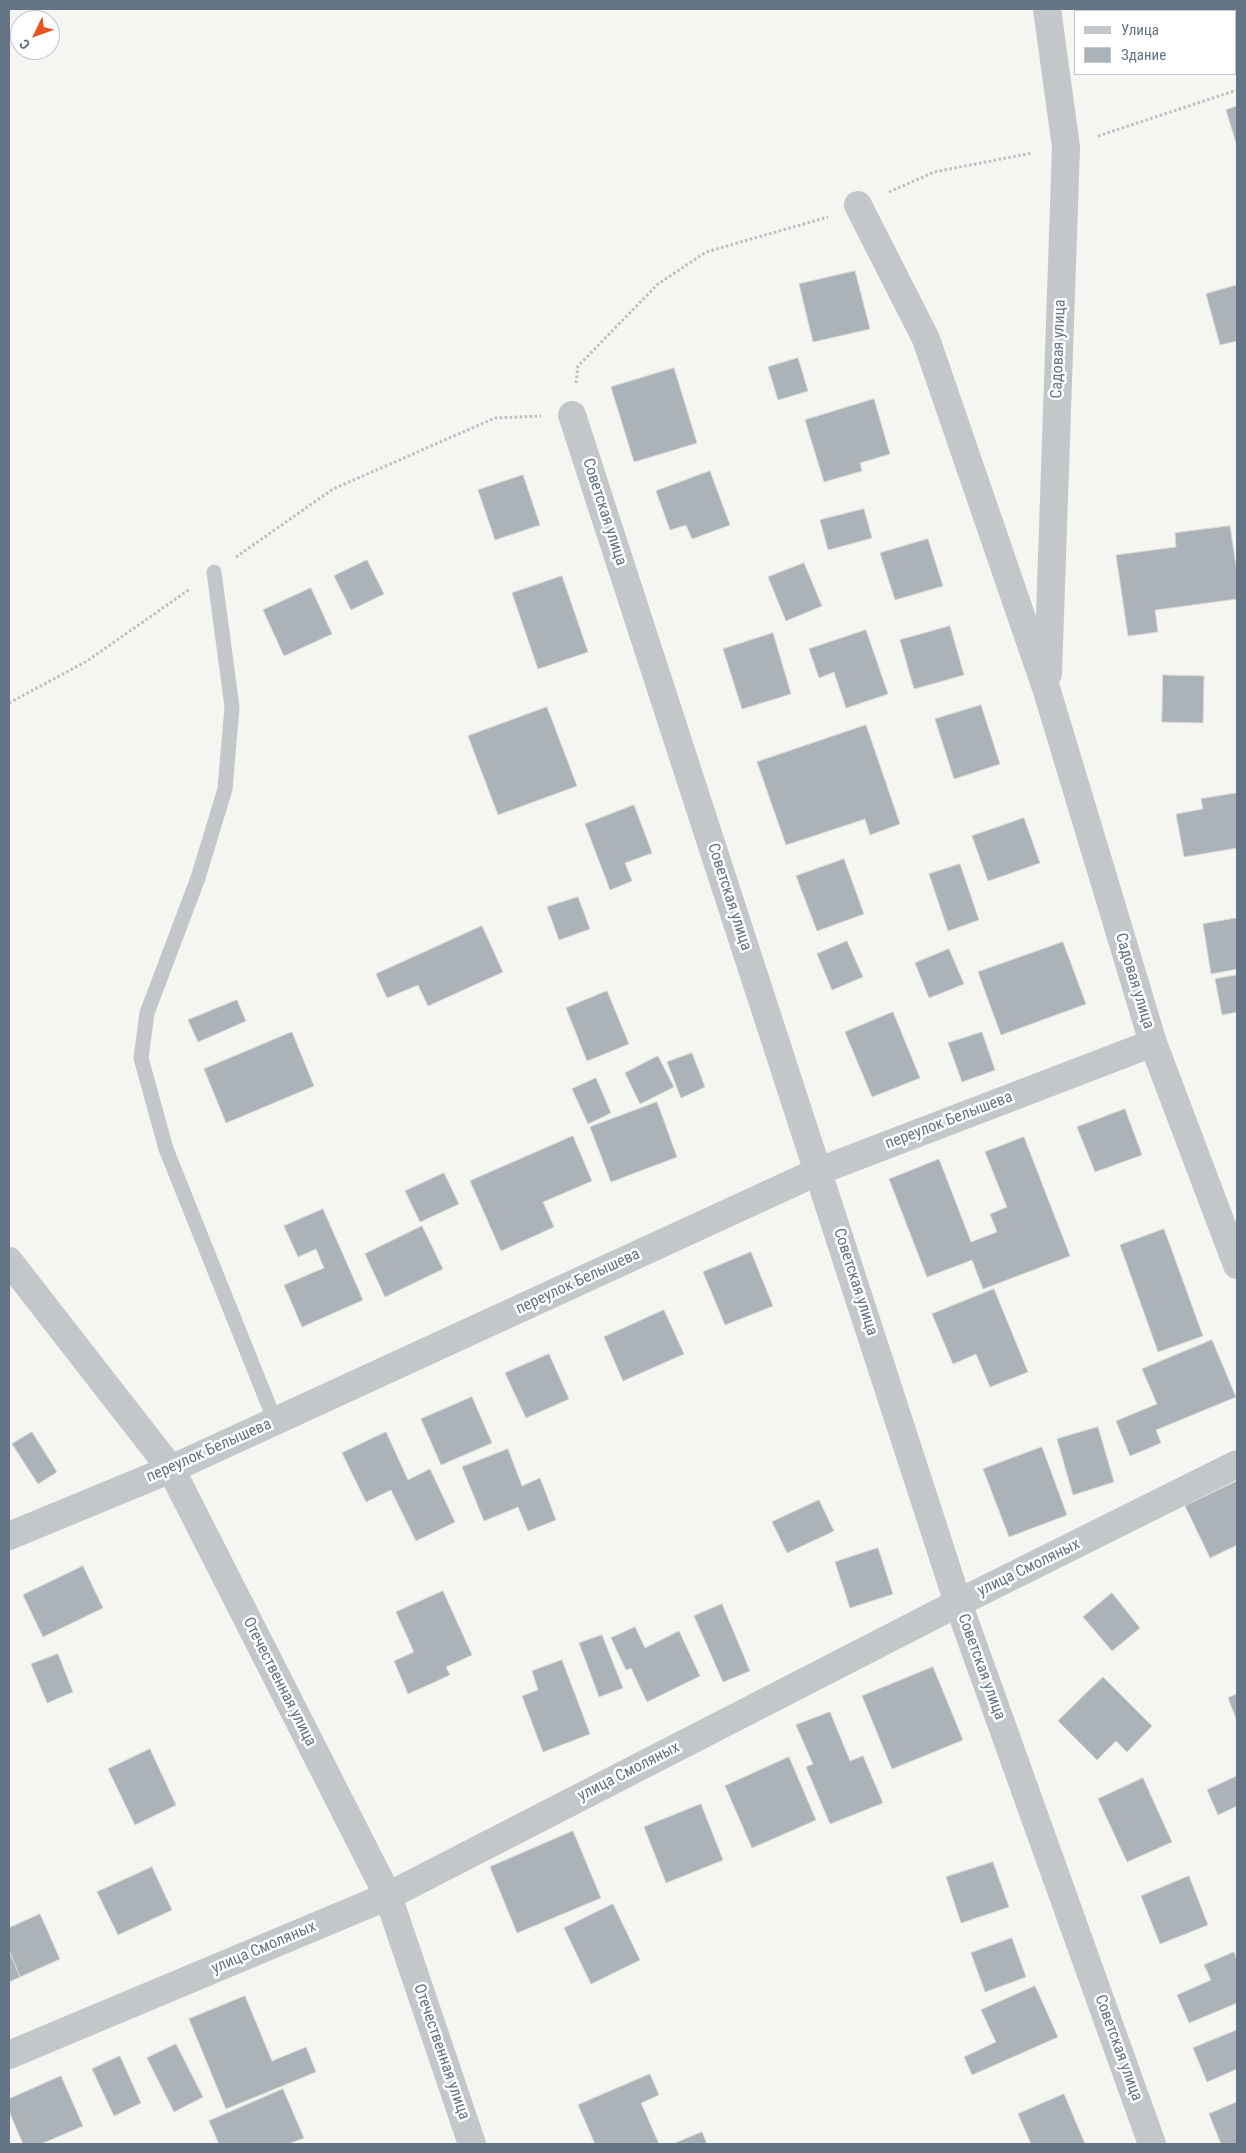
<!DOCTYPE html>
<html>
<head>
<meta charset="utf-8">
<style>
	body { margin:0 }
	#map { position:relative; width:1246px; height:2153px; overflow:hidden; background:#f5f6f2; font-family:"Roboto Condensed",sans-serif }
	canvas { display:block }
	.frame { position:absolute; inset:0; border:10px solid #637484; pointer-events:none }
	.legend { position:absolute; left:1074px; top:10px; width:162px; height:65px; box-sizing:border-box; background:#fff; border:1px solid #c1c7ce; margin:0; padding:6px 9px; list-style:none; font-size:15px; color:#637484 }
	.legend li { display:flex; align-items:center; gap:10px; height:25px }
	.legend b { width:25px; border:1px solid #c1c7ce }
	.north { position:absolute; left:10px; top:10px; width:50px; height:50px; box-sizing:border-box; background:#fff; border:1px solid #c1c7ce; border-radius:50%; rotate:228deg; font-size:14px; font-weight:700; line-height:20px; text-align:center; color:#637484 }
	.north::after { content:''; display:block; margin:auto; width:18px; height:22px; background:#e9541e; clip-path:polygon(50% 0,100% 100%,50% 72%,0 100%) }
</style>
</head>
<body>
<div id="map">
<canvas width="1246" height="2153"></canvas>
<div class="frame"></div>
<ul class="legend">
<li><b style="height:6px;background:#c3c7ca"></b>Улица</li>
<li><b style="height:14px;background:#abb2b8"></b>Здание</li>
</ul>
<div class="north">С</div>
</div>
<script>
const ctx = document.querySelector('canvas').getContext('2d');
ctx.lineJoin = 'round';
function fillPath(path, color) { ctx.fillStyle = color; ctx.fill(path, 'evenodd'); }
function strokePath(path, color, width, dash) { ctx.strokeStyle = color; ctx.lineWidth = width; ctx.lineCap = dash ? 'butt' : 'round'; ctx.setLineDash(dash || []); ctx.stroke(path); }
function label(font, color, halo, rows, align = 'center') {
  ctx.font = font + ' "Roboto Condensed",sans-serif'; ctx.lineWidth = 5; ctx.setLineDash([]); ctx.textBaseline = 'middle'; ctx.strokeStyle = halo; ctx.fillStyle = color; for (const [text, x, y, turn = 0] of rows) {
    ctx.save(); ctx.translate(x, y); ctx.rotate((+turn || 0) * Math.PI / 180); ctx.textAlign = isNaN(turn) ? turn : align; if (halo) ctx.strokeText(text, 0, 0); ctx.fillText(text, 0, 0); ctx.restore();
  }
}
const building = new Path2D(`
	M 1237,106 L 1237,146 L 1226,110 Z
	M 855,271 L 870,329 L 813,342 L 799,284 Z
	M 1237,285 L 1237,341 L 1220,345 L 1206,294 Z
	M 798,358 L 808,391 L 778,400 L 768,367 Z
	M 674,368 L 697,443 L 634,462 L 611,387 Z
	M 874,399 L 890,454 L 860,463 L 862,471 L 824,482 L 805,420 Z
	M 710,471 L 730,525 L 692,539 L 686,525 L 670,530 L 656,491 Z
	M 523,475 L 540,525 L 495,540 L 478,490 Z
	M 864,509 L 872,538 L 828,550 L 820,520 Z
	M 1230,526 L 1237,573 L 1237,599 L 1155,610 L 1158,632 L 1128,636 L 1116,555 L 1176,547 L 1175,533 Z
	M 928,539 L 943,586 L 895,600 L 880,553 Z
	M 367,560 L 384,594 L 351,610 L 334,576 Z
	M 804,563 L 822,606 L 786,621 L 768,577 Z
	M 562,576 L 588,652 L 538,669 L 512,593 Z
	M 311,588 L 332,634 L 284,656 L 263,610 Z
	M 950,626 L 964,675 L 914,689 L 900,640 Z
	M 866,630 L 888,694 L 846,708 L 834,672 L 819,678 L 809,649 Z
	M 773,633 L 791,694 L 742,709 L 723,649 Z
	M 1163,675 L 1204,676 L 1203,723 L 1162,722 Z
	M 981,705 L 1000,764 L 954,779 L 935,719 Z
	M 547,707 L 577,786 L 498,815 L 468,736 Z
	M 866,725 L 900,824 L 870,835 L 865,819 L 786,845 L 757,762 Z
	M 1237,793 L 1237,848 L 1184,857 L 1176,814 L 1203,809 L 1201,799 Z
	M 634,805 L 652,853 L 625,863 L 632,881 L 610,890 L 585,824 Z
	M 1024,818 L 1040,863 L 988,881 L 972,836 Z
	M 844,859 L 864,914 L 817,931 L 796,876 Z
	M 960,864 L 979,920 L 948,931 L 929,874 Z
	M 578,897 L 590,929 L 559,940 L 547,907 Z
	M 1237,918 L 1237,969 L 1211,974 L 1203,924 Z
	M 482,926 L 503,972 L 428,1006 L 418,985 L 387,998 L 376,974 Z
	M 847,941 L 863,977 L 832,990 L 817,954 Z
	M 1063,942 L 1086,1004 L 1001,1035 L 978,972 Z
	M 949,949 L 964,984 L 929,998 L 915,963 Z
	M 1237,975 L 1237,1012 L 1222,1015 L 1215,979 Z
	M 607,991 L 629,1044 L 587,1061 L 566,1008 Z
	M 237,1000 L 246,1021 L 198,1042 L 188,1020 Z
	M 893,1012 L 920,1078 L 872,1097 L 845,1032 Z
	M 292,1032 L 314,1086 L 226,1123 L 204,1069 Z
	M 982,1032 L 995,1070 L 962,1082 L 948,1043 Z
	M 692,1053 L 705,1087 L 681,1098 L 667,1062 Z
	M 658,1056 L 674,1087 L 640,1104 L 625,1073 Z
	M 596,1078 L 611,1113 L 588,1124 L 572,1089 Z
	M 657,1102 L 677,1157 L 611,1182 L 590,1127 Z
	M 1125,1109 L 1142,1155 L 1095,1172 L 1077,1127 Z
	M 573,1136 L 592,1181 L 543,1202 L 554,1227 L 501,1251 L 470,1181 Z
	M 1024,1137 L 1070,1256 L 983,1289 L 972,1260 L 927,1277 L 889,1179 L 939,1159 L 971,1242 L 997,1232 L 990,1214 L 1007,1207 L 985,1152 Z
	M 444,1173 L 459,1204 L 420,1222 L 405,1191 Z
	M 323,1209 L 363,1300 L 302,1327 L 284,1285 L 324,1268 L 316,1249 L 298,1257 L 284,1226 Z
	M 422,1226 L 443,1269 L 385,1297 L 365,1254 Z
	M 1164,1229 L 1203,1336 L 1158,1352 L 1120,1245 Z
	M 751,1252 L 773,1306 L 725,1325 L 703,1272 Z
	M 994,1289 L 1028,1372 L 990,1387 L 976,1354 L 953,1364 L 932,1314 Z
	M 664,1310 L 684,1354 L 623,1381 L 604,1337 Z
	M 1212,1340 L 1236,1397 L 1156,1430 L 1161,1443 L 1130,1456 L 1116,1421 L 1157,1404 L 1142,1369 Z
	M 549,1354 L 569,1399 L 526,1418 L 505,1373 Z
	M 472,1397 L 492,1443 L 441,1465 L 421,1419 Z
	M 1098,1427 L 1114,1482 L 1073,1495 L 1057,1439 Z
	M 32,1432 L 57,1472 L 38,1484 L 12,1444 Z
	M 386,1432 L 408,1480 L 430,1469 L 455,1522 L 416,1541 L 391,1490 L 366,1502 L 342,1453 Z
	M 1042,1447 L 1067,1515 L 1009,1537 L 983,1469 Z
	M 508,1449 L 522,1486 L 540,1478 L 556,1520 L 528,1531 L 518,1507 L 484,1521 L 462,1467 Z
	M 1237,1481 L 1237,1545 L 1210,1558 L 1185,1506 Z
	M 819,1500 L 834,1531 L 787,1553 L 772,1522 Z
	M 878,1548 L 893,1594 L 850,1608 L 835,1562 Z
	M 83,1566 L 103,1608 L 43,1637 L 23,1595 Z
	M 443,1591 L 472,1655 L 446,1667 L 450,1675 L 408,1694 L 394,1661 L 414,1652 L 396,1612 Z
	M 1112,1593 L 1140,1628 L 1112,1651 L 1083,1617 Z
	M 722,1604 L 750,1671 L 723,1682 L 694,1616 Z
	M 635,1627 L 645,1648 L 679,1631 L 700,1676 L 647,1702 L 631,1668 L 626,1670 L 611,1638 Z
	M 602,1635 L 623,1688 L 599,1697 L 579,1643 Z
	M 58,1654 L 73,1692 L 47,1703 L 31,1664 Z
	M 562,1660 L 590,1734 L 543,1752 L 522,1696 L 538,1690 L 532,1671 Z
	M 933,1667 L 963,1740 L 892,1769 L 862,1696 Z
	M 1103,1677 L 1152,1726 L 1127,1752 L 1116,1741 L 1097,1760 L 1058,1721 Z
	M 1237,1694 L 1237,1721 L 1228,1698 Z
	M 830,1712 L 850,1761 L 863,1756 L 883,1803 L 830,1824 L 806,1767 L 813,1764 L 796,1725 Z
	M 150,1749 L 176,1805 L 135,1825 L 108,1769 Z
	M 789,1757 L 816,1820 L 752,1848 L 725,1786 Z
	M 1237,1776 L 1237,1806 L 1218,1815 L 1207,1790 Z
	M 1143,1778 L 1172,1842 L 1127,1862 L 1098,1799 Z
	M 701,1804 L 723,1860 L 666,1883 L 644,1827 Z
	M 573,1831 L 601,1898 L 517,1933 L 490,1867 Z
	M 993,1862 L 1009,1907 L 961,1923 L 946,1877 Z
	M 152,1867 L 172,1910 L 118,1935 L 97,1892 Z
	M 1189,1876 L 1208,1925 L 1160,1944 L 1141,1896 Z
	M 613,1904 L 640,1960 L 591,1984 L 564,1928 Z
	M 40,1914 L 60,1959 L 20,1977 L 9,1950 L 9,1928 Z
	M 1012,1938 L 1026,1977 L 985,1992 L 971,1953 Z
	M 9,1950 L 20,1977 L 9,1982 Z
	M 1234,1952 L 1237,1961 L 1237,2003 L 1189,2023 L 1177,1995 L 1211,1980 L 1204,1965 Z
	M 1035,1986 L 1058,2037 L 972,2075 L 964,2057 L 996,2042 L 981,2010 Z
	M 245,1996 L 272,2061 L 306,2047 L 316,2072 L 226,2109 L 189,2019 Z
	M 1237,2030 L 1237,2069 L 1207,2082 L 1193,2048 Z
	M 176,2044 L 203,2097 L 174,2112 L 147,2058 Z
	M 120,2056 L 141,2103 L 114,2116 L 92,2069 Z
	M 650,2074 L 659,2095 L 641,2103 L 659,2144 L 595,2144 L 578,2105 Z
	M 61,2076 L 83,2126 L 41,2144 L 23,2144 L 9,2111 L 9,2099 Z
	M 283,2089 L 304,2138 L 288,2144 L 219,2144 L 209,2121 Z
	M 1064,2094 L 1085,2144 L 1031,2144 L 1018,2114 Z
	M 1237,2102 L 1237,2144 L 1221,2144 L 1209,2114 Z
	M 702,2132 L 707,2144 L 673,2144 Z`);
fillPath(building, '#abb2b8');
strokePath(building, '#d7d7d4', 1);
strokePath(new Path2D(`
	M 1098,136 L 1237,90
	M 889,192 L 934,172 L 1032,153
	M 576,383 L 578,366 L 658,284 L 706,252 L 828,217
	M 236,557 L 333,489 L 495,418 L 541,416
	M 9,703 L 87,661 L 190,589`), '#bcbfc1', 3, [2.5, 2.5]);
strokePath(new Path2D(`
	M 214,572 L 232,707 L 225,789 L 198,878 L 147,1013 L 141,1058 L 166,1149 L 275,1421`), '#c3c7ca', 15);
strokePath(new Path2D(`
	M 1047,9 L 1066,147 L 1048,674
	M 858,205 L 926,339 L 1047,691 L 1153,1043 L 1237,1265
	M 572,415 L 958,1603 L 1152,2144
	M 9,1261 L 171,1469 L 388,1896 L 472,2144
	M 9,1536 L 171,1469 L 819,1171 L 1153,1043
	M 9,2055 L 388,1896 L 958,1603 L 1237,1464`), '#c3c7ca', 28);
label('16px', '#637484', '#fff', [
	["Садовая улица",1059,349,-88],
	["Советская улица",604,512,72],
	["Советская улица",729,897,72],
	["Садовая улица",1134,981,73],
	["переулок Белышева",949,1121,-21],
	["переулок Белышева",578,1282,-25],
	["Советская улица",855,1282,72],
	["переулок Белышева",209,1451,-24],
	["улица Смоляных",1029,1568,-26],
	["Советская улица",981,1667,70],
	["Отечественная улица",279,1682,63],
	["улица Смоляных",629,1772,-27],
	["улица Смоляных",264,1948,-23],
	["Советская улица",1118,2048,70],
	["Отечественная улица",441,2052,71]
]);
</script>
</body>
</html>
